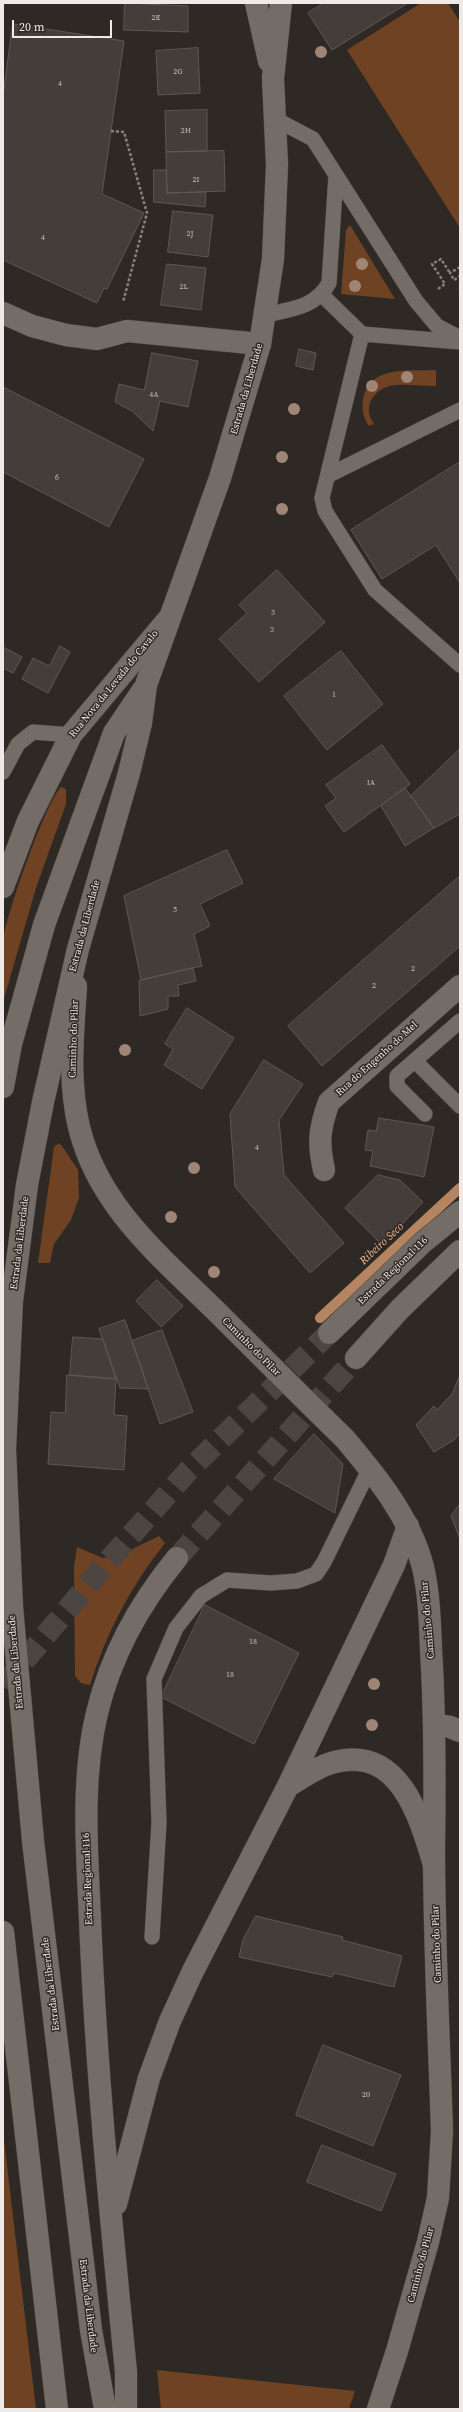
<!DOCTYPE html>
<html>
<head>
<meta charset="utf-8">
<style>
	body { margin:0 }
	#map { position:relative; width:463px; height:2412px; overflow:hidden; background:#2f2925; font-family:"Source Serif 4",serif }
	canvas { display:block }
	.frame { position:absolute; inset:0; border:4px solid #efeae7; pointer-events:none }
	.scale { position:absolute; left:12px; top:20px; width:100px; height:18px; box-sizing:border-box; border:2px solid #efeae7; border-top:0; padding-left:5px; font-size:12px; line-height:14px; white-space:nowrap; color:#efeae7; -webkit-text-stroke:3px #2f2925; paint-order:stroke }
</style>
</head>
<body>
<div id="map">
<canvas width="463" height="2412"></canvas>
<div class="frame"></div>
<div class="scale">20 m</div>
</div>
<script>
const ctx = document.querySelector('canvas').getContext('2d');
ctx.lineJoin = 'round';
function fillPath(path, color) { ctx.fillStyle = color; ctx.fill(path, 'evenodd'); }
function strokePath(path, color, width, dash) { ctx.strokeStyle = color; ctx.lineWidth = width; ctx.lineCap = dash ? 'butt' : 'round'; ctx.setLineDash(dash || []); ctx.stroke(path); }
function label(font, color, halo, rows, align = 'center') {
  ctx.font = font + ' "Source Serif 4",serif'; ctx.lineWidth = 3; ctx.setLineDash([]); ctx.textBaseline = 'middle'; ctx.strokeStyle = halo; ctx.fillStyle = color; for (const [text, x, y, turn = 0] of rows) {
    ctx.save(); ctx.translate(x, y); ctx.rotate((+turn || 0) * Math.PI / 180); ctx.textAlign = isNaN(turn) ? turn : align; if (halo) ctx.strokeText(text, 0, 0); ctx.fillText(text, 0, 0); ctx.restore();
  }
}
fillPath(new Path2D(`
	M 421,3 L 448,3 L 460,22 L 460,228 L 347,50 Z
	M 350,225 L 395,299 L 341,294 L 346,230 Z
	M 436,370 L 436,386 C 422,386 408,384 395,385 C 375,387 361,406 374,424 L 369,426 C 363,418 362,410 363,400 C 368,365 409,371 436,370 Z
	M 61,787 L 66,789 L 66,804 L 36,888 L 3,1002 C 3,982 1,960 3,941 C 6,915 45,804 61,787 Z
	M 59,1143 L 62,1146 L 78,1170 L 79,1198 L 71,1220 L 54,1244 L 50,1263 L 38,1263 L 54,1147 Z
	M 159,1536 L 165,1543 C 131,1586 106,1633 90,1685 L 81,1683 L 75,1676 L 74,1567 L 77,1547 L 103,1558 L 122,1554 Z
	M 3,2132 L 36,2409 L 3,2409 Z
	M 157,2370 L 355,2391 L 349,2409 L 161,2409 Z`), '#6e4222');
strokePath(new Path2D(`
	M 320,1318 L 460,1188`), '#b58461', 10);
const building = new Path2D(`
	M 125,3 L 188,6 L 188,32 L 124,30 Z
	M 324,3 L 408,3 L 332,50 L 308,13 Z
	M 13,24 L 124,41 L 102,194 L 144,213 L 107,289 L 104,288 L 97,303 L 3,260 L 3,97 Z
	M 198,48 L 200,93 L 158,95 L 156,51 Z
	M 207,110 L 207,151 L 166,152 L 165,111 Z
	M 224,151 L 225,191 L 167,193 L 166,152 Z
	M 154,170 L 166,170 L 167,193 L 206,192 L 205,207 L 154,202 Z
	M 173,211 L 213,215 L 208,257 L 168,252 Z
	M 167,264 L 206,268 L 201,310 L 161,305 Z
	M 299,349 L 316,353 L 313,370 L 296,366 Z
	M 152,353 L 198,361 L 188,407 L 160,401 L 153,431 L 132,411 L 115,402 L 119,384 L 144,390 Z
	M 3,387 L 144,459 L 109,527 L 3,472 Z
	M 460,462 L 460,583 L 436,545 L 382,579 L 351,530 Z
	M 277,570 L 325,622 L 259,682 L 219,639 L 247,613 L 239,605 Z
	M 60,646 L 70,652 L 48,693 L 22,679 L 33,658 L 49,666 Z
	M 3,647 L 22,657 L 13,673 L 3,668 Z
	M 341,651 L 383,704 L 327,750 L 284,696 Z
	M 382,745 L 410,784 L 344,832 L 325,806 L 336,798 L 326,785 Z
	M 460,749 L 460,814 L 434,828 L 411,796 Z
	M 405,788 L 434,828 L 405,846 L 381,806 Z
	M 227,850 L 243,883 L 200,904 L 210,926 L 194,934 L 202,966 L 141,980 L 124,896 Z
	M 460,876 L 460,946 L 322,1066 L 288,1026 Z
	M 193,968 L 196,981 L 178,985 L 179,996 L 168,996 L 168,1009 L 140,1016 L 139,981 Z
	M 187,1008 L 234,1038 L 202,1089 L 164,1065 L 173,1049 L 165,1044 Z
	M 264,1060 L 303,1084 L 279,1120 L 284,1175 L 344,1243 L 310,1273 L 235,1187 L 230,1114 Z
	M 379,1118 L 434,1127 L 424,1177 L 370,1166 L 373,1151 L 365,1150 L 368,1130 L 376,1131 Z
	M 378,1175 L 400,1180 L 423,1202 L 382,1245 L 345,1208 Z
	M 157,1280 L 183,1306 L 161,1327 L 136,1301 Z
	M 125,1320 L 148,1389 L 120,1388 L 99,1329 Z
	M 162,1330 L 193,1412 L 160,1424 L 132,1341 Z
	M 73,1337 L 103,1339 L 116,1379 L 70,1375 Z
	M 67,1375 L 116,1379 L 114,1415 L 127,1416 L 124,1470 L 48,1464 L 51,1412 L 65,1413 Z
	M 460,1375 L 460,1433 L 454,1440 L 434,1452 L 416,1425 L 434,1406 L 437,1410 L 452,1394 Z
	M 314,1434 L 343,1464 L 335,1513 L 274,1479 Z
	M 460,1504 L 460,1539 L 451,1516 Z
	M 205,1605 L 299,1653 L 254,1744 L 161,1697 Z
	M 256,1916 L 343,1937 L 342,1940 L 402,1956 L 394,1987 L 334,1973 L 332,1977 L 239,1957 L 243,1940 Z
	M 323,2045 L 401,2075 L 373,2146 L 296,2115 Z
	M 322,2145 L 396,2174 L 381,2211 L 307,2182 Z`);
fillPath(building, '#443d39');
strokePath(building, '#5e5752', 1);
strokePath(new Path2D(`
	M 177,1558 L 356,1358
	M 3,1686 L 103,1567 L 189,1470 L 329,1333`), '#4c4642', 22, [22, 11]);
const service = new Path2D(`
	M 336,175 L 416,301 L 437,326 L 460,338
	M 322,295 L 362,334 L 460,342
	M 265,315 C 291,309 315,308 329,283 L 336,175 L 313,139 L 275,119
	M 362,334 L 322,498 L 325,511 L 375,590 L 460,665
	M 329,475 L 460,410
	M 3,772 L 18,744 L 33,732 L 71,735
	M 415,1061 L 460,1106
	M 425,1114 L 397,1086 L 397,1076 L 460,1021
	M 152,1937 L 159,1823 L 154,1679 L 176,1628 L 201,1596 L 227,1580 L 271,1583 L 297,1581 L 316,1574 L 324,1562 L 370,1468`);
const minor = new Path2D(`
	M 3,313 L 32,326 L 66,335 L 97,339 L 127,331 L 260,344
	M 76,986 C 73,1034 68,1081 79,1127 C 98,1206 161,1257 216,1311 C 259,1354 302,1397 345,1439 C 377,1477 410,1517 423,1567 C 429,1593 430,1622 431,1649 C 435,1715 435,1781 434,1847 C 434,1942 439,2037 442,2131 L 438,2198 L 428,2242 L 397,2351 L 378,2409
	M 324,1170 C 318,1143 319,1129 329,1102 L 460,986
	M 435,1724 L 450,1727 L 460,1731`);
const tertiary = new Path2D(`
	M 3,887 L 28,821 L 71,735 L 170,617`);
const secondary = new Path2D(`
	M 256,3 L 269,61
	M 3,1087 L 11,1044 L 44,925 L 114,733 L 143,690
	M 329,1333 L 422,1243 L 460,1212
	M 356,1358 L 400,1309 L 460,1251
	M 288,1786 C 302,1778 315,1768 331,1763 C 399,1743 420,1817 434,1865
	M 3,1932 L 57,2409
	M 116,2204 L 149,2078 L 170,2021 L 192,1973 L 288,1786 L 394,1565 L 408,1526
	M 105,2409 L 91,2330 L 33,1841 L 12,1607 L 5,1449 L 12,1301 L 27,1185 L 43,1102 L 78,949 L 129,773 L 141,723 L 146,685 L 220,478 L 260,344 L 273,259 L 277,165 L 273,78 L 281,3
	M 126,2409 L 126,2372 C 111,2221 96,2070 90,1919 C 87,1851 81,1780 97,1713 C 111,1655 140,1603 177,1558`);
strokePath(service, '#4b4642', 16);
strokePath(minor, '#4b4642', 23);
strokePath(tertiary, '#4b4642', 23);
strokePath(secondary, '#4b4642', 23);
strokePath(new Path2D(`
	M 111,131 L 124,132 L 147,213 L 123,302
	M 460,267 L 450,273 L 454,280 L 460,276
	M 460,287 L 460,289
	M 438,289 L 445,284 L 432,264 L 441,259 L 450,273`), '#86817d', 2.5, [3, 2]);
strokePath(service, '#746c67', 15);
strokePath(minor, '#746c67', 22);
strokePath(tertiary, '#746c67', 22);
strokePath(secondary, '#746c67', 22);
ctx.fillStyle = '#9e8576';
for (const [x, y] of [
	[321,52],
	[362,264],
	[355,286],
	[407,377],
	[372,386],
	[294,409],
	[282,457],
	[282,509],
	[125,1050],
	[194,1168],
	[171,1217],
	[214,1272],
	[374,1684],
	[372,1725]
]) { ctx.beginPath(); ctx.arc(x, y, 6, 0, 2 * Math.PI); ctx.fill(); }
label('8px', '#c4bfbc', null, [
	["2E",156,18],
	["2G",178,72],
	["4",60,84],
	["2H",186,131],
	["2I",196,180],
	["2J",190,234],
	["4",43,238],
	["2L",184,287],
	["4A",154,395],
	["6",57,478],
	["3",273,613],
	["3",272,630],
	["1",334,695],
	["IA",371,783],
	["5",175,910],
	["2",413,969],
	["2",374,986],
	["4",257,1148],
	["18",253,1642],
	["18",230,1675],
	["20",366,2095]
]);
label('10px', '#efeae7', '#2f2925', [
	["Estrada da Liberdade",247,389,-74],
	["Rua Nova da Levada do Cavalo",114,684,-51],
	["Estrada da Liberdade",85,926,-75],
	["Caminho do Pilar",74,1039,-88],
	["Rua do Engenho do Mel",377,1059,-42],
	["Estrada da Liberdade",20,1243,-83],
	["Estrada Regional 116",393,1271,-44],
	["Caminho do Pilar",251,1347,45],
	["Caminho do Pilar",428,1620,-95],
	["Estrada da Liberdade",16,1662,-95],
	["Estrada Regional 116",88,1879,-92],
	["Caminho do Pilar",437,1944,-92],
	["Estrada da Liberdade",51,1984,-97],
	["Caminho do Pilar",421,2265,-75],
	["Estrada da Liberdade",88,2306,83]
]);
label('italic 11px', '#f5bb96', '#2f2925', [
	["Ribeiro Seco",382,1244,-43]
]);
</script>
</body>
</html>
